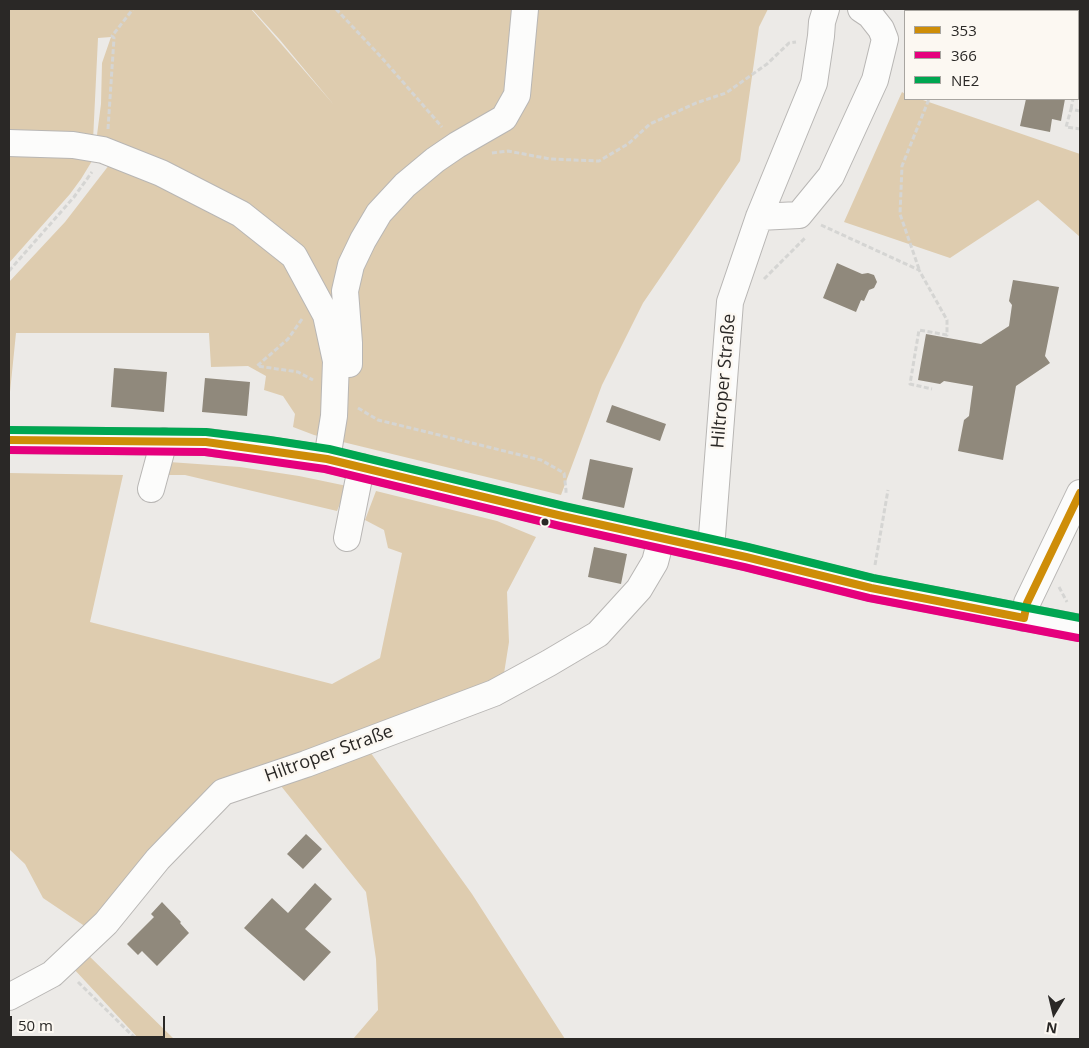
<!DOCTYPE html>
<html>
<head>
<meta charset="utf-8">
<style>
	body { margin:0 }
	#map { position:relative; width:1089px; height:1048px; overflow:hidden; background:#eceae7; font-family:"Open Sans",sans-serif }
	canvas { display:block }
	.frame { position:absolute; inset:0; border:10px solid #2a2826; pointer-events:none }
	.legend { position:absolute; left:904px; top:10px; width:175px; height:90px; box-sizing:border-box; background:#fcf8f2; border:1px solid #a8a5a0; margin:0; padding:6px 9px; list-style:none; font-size:15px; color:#2a2826 }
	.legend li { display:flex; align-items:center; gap:10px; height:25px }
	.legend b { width:25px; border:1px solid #a8a5a0 }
	.north { position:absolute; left:1029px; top:988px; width:50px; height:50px; -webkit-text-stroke:4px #fcf8f2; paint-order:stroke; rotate:189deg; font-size:14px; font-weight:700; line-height:20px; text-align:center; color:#2a2826 }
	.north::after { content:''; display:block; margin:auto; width:18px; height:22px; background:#2a2826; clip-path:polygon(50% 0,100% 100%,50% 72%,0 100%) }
	.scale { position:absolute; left:10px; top:1016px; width:155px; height:22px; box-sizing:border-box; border:2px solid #2a2826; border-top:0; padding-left:6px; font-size:15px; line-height:18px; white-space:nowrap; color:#2a2826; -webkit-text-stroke:4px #fcf8f2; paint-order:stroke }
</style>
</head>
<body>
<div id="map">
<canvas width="1089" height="1048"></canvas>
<div class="frame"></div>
<ul class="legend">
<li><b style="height:6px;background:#ce8d08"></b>353</li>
<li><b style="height:6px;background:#e5007d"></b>366</li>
<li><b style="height:6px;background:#00a651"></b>NE2</li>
</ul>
<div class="north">N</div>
<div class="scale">50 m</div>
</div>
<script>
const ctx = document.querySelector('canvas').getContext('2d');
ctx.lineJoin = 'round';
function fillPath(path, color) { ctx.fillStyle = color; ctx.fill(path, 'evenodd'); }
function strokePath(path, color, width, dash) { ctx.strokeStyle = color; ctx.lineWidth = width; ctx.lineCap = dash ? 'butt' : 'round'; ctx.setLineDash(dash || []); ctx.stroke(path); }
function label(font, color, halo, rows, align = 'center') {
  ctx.font = font + ' "Open Sans",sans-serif'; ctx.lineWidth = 5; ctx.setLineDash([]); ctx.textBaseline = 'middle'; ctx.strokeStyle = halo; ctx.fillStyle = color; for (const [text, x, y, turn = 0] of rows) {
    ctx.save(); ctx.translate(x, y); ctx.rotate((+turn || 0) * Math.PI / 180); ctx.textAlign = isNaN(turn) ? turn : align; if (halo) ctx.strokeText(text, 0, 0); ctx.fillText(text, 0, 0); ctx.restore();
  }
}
fillPath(new Path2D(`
	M 9,9 L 251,9 L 334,105 L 280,40 L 252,9 L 768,9 L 759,27 L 740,161 L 643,303 L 602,385 L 561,495 L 314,435 L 293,427 L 295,414 L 283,396 L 264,390 L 266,376 L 248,366 L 211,367 L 209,333 L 16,333 L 10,392 L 9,397 L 9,282 L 65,222 L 123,147 L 97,135 L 101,104 L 102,63 L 111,37 L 98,38 L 92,161 L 81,179 L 70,194 L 9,263 Z
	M 902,92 L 905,94 L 905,99 L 920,99 L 1080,154 L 1080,237 L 1038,200 L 950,258 L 844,222 Z
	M 169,462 L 240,467 L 299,476 L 347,486 L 337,511 L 185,475 L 164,475 Z
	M 9,473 L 123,475 L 90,622 L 332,684 L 380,658 L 402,553 L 388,548 L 384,530 L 365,520 L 376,491 L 497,521 L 536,537 L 507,592 L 509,642 L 502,686 L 368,749 L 472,894 L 565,1039 L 353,1039 L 378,1010 L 376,959 L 366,892 L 277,781 L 227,798 L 89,929 L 43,898 L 25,864 L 9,849 Z
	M 85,952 L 174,1039 L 139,1039 L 73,968 Z`), '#deccaf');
fillPath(new Path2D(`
	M 1026,99 L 1065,99 L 1061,121 L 1052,119 L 1050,132 L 1020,126 Z
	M 837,263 L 862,274 L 868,273 L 874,275 L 877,282 L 874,288 L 869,290 L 864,301 L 861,300 L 856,312 L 823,298 Z
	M 1013,280 L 1059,287 L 1045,356 L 1050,363 L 1016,386 L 1003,460 L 958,451 L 964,420 L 969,416 L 973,386 L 944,381 L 940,384 L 918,380 L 926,334 L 981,344 L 1009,326 L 1012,305 L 1009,301 Z
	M 114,368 L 167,372 L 164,412 L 111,407 Z
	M 205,378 L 250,382 L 247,416 L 202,412 Z
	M 612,405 L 666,424 L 660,441 L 606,422 Z
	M 590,459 L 633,468 L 624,508 L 582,499 Z
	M 594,547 L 627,554 L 621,584 L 588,577 Z
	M 306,834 L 322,849 L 303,869 L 287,854 Z
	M 315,883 L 332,899 L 305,929 L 331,952 L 304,981 L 244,928 L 272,898 L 288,913 Z
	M 162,902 L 181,922 L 180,923 L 189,933 L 157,966 L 142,951 L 138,955 L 127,944 L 154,917 L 151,914 Z`), '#90897c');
const minor = new Path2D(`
	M 9,143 L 73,145 L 103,150 L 161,173 L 241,214 L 294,256 L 326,315 L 336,361 L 334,416 L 327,459
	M 759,217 L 799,215 L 831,176 L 875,80 L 885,39 L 881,29 L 870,15 L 861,9
	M 349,364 L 349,343 L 345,291 L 351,265 L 363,240 L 379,213 L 405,185 L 435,160 L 457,145 L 504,118 L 517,95 L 525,9
	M 9,440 L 206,442 L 269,450 L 327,459 L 562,516 L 746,557 L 871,588 L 1080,628
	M 151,489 L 164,441
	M 347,538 L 358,483 L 362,467
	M 711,549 L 730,302 L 759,217 L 814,83 L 821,36 L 822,22 L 826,9
	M 1024,618 L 1027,603 L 1080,493
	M 9,997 L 52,974 L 69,958 L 106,923 L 158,859 L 223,792 L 306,764 L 494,693 L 549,663 L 598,634 L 639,589 L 655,562 L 661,539`);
strokePath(minor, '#b8b6b4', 28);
strokePath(new Path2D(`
	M 336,9 L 382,58 L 442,127
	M 935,11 L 938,9
	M 1071,109 L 1073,99
	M 1080,111 L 1071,109 L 1066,127 L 1080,129
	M 108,129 L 114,38 L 112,36 L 133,9
	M 492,153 L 508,151 L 550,159 L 599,161 L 628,144 L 650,124 L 696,103 L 726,93 L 767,64 L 789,43 L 796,42
	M 821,225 L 919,270 L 947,320 L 947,335 L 919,330 L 910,384 L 932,389
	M 919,269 L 900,214 L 902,166 L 929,99
	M 9,271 L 74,197 L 92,172
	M 764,279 L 805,238
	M 302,319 L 288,339 L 257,366 L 298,372 L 313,380
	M 358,408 L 378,420 L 541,460 L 564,473 L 566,490 L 566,494
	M 875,565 L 888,490
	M 1059,587 L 1067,602
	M 78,982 L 136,1039`), '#d5d5d3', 3, [5, 2.5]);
strokePath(minor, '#fcfcfb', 26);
strokePath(new Path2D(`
	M 9,440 L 206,442 L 327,459 L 562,516 L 746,557 L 871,588 L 1024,618
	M 1024,618 L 1027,603 L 1080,493`), '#ce8d08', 8);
strokePath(new Path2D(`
	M 9,450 L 205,452 L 325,469 L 560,526 L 744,567 L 869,598 L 1078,638`), '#e5007d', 8);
strokePath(new Path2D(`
	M 9,430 L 206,432 L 270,440 L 329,449 L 564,506 L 748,547 L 873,578 L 1080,618`), '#00a651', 8);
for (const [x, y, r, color] of [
	[545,522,4.5,"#2a2826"]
]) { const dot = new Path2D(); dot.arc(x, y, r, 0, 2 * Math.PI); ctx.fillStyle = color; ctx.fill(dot); strokePath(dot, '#fcf8f2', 2); }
label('18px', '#2a2826', '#fcf8f2', [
	["Hiltroper Straße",724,381,-85],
	["Hiltroper Straße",329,754,-20]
]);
</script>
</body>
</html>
